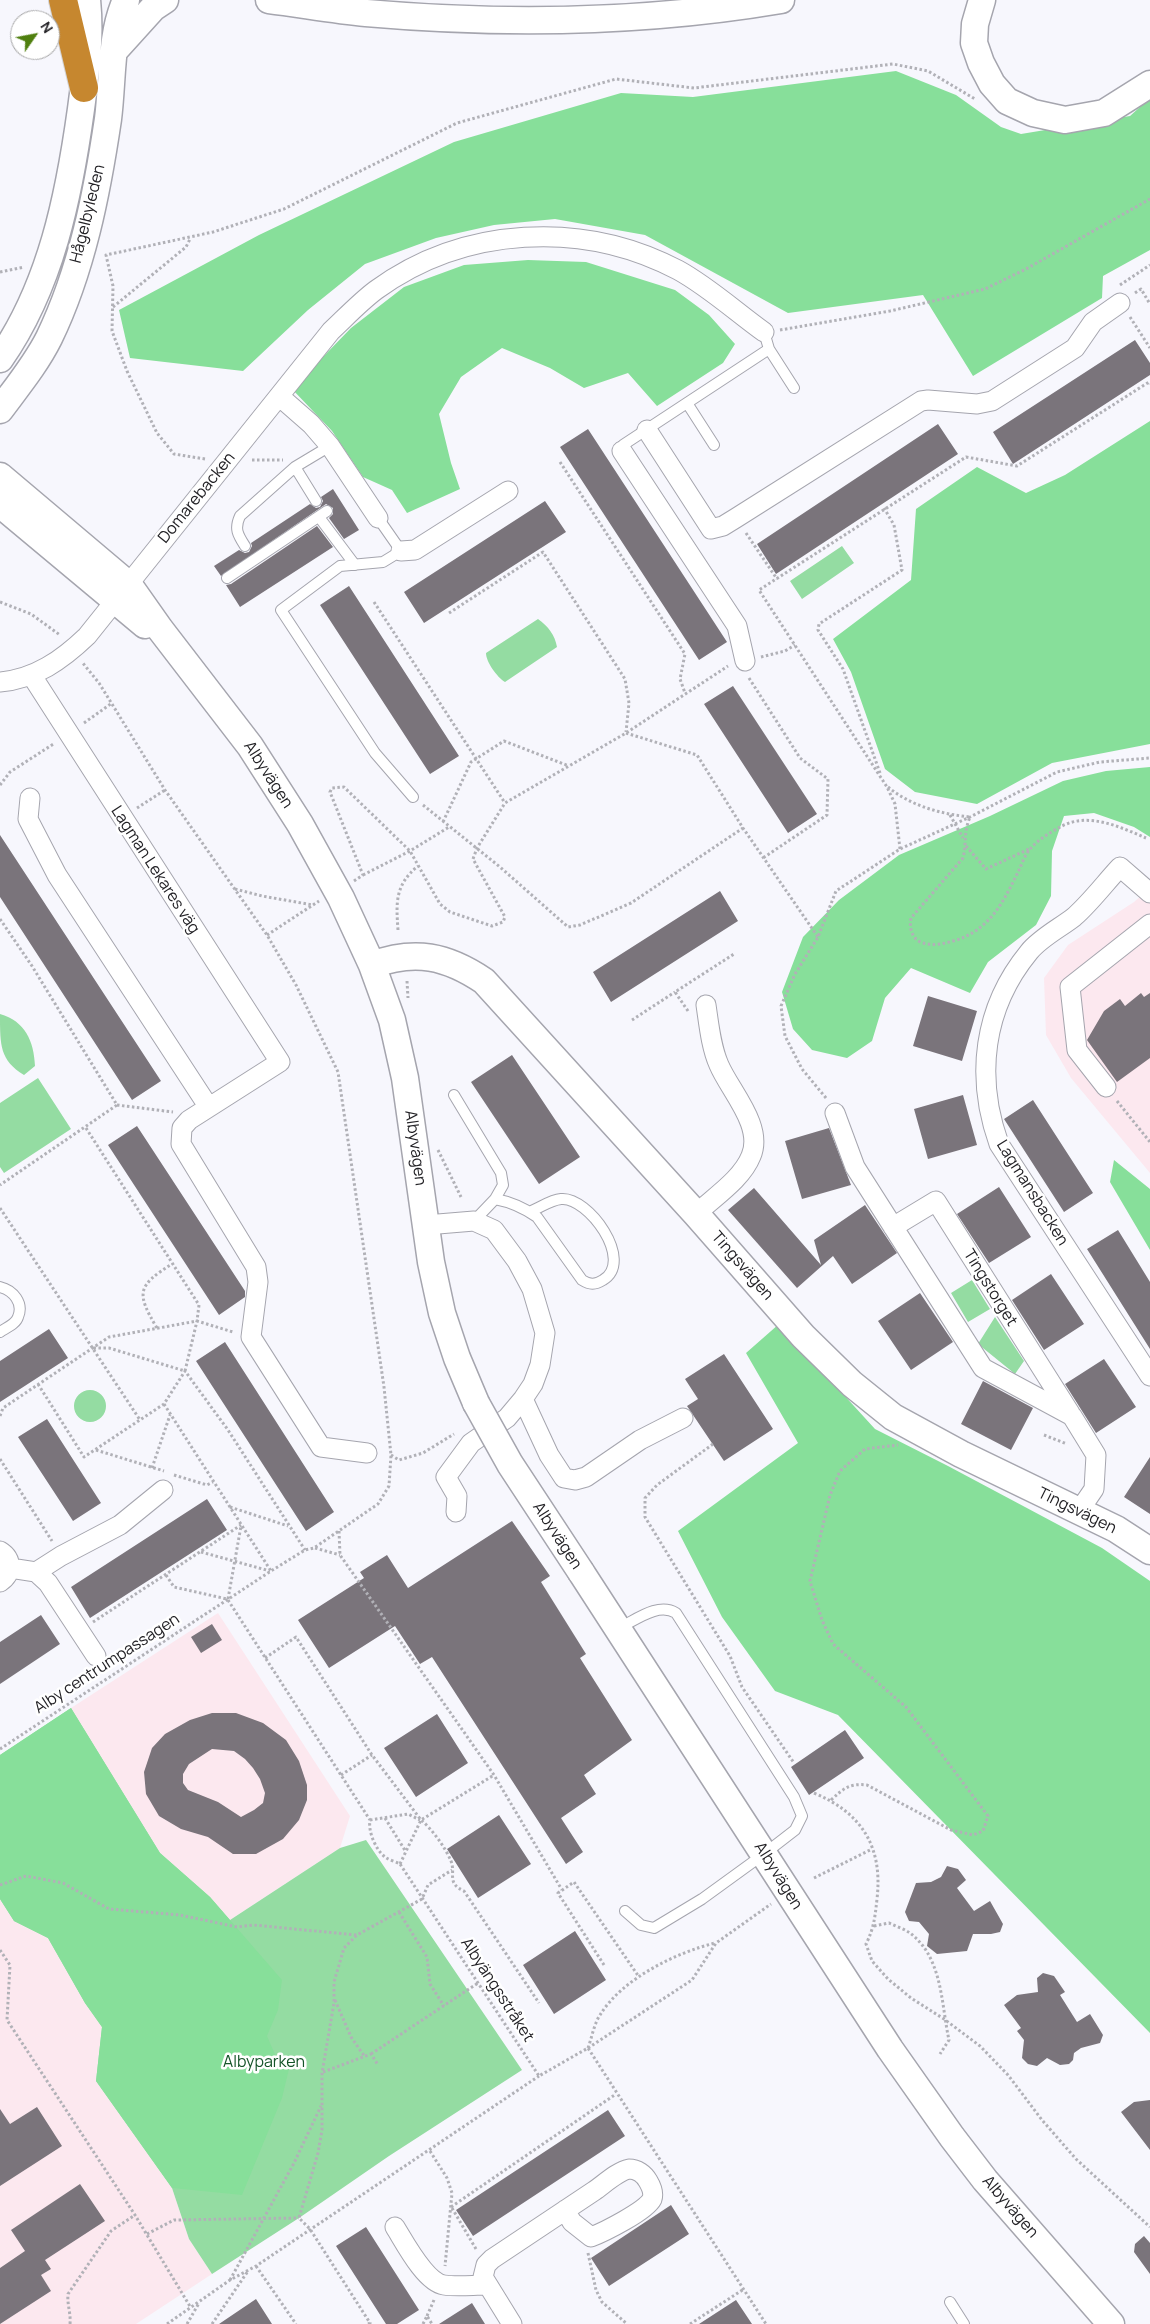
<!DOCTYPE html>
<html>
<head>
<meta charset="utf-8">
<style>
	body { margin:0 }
	#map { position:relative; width:1150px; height:2324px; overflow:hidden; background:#f7f7fd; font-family:Manrope,sans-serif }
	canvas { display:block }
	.north { position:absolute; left:10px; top:10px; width:50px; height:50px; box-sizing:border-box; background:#fff; border:1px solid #a7a7a8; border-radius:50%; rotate:57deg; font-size:14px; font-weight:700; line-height:20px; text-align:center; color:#232226 }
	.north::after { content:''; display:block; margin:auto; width:18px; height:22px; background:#4f7f0e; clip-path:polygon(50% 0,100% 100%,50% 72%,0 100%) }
</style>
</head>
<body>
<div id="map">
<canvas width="1150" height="2324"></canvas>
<div class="north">N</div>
</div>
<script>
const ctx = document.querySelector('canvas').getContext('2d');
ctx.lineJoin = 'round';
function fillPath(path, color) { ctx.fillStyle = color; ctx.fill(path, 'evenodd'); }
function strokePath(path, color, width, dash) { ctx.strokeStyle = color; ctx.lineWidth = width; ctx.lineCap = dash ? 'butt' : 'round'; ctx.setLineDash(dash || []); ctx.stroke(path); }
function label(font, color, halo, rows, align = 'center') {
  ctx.font = font + ' Manrope,sans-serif'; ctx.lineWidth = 5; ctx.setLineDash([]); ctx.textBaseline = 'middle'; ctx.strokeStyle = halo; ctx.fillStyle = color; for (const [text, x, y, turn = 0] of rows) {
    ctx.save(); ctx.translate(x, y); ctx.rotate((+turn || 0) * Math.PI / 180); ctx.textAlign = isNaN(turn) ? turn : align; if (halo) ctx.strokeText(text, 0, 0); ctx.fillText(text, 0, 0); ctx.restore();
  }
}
fillPath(new Path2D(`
	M 1150,888 L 1150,1173 L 1071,1078 L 1046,1035 L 1044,978 L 1068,945 L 1134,902 Z
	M 218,1613 L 350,1816 L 340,1848 L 230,1920 L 210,1897 L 160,1853 L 71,1708 Z
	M 0,1899 L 14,1921 L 48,1938 L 85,2003 L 102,2027 L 96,2081 L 172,2188 L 189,2239 L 212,2274 L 136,2324 L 0,2324 Z`), '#fce8ef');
fillPath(new Path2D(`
	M 842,546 L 854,563 L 802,599 L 790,581 Z
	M 538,619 C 548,626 555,635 557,647 L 505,682 C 497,677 486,662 486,653 Z
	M 0,1014 C 25,1021 34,1041 35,1066 L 24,1075 C 0,1060 0,1046 0,1014 Z
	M 38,1078 L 71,1129 L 4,1173 L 0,1167 L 0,1103 Z
	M 972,1280 L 990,1309 L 968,1322 L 951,1293 Z
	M 995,1317 L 1024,1361 L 1015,1374 L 978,1344 Z
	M74 1406a16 16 0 1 1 32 0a16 16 0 1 1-32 0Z
	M 71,1708 L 160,1853 L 210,1897 L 230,1920 L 340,1848 L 366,1840 L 522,2070 L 389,2156 L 299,2218 L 212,2274 L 189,2239 L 172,2188 L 96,2081 L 102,2027 L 85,2003 L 48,1938 L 14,1921 L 0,1899 L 0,1755 Z`), '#94dca2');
fillPath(new Path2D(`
	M 896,71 L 956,95 L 1001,127 L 1021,134 L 1130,116 L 1150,98 L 1150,250 L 1103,276 L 1102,298 L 973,376 L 923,295 L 788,313 L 645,235 L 555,219 L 494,225 L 436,238 L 365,264 L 308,310 L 243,371 L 130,358 L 119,310 L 259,235 L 454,142 L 621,93 L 693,97 Z
	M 528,260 L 586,262 L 675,290 L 709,315 L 735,344 L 723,363 L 657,406 L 628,373 L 584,388 L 550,368 L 502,348 L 461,377 L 439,414 L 451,463 L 460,489 L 407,513 L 392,490 L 363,477 L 332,431 L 292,389 L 351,328 L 404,287 L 464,265 Z
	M 1150,421 L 1150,744 L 1052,763 L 977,804 L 915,792 L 885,769 L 851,672 L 833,639 L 911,580 L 916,509 L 977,467 L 1026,493 L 1065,475 Z
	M 1150,767 L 1150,837 L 1134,827 L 1094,813 L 1064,816 L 1052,851 L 1051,896 L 1036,925 L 988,962 L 970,993 L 911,968 L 885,998 L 872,1041 L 847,1058 L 812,1050 L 793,1029 L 782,992 L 803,937 L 839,900 L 899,855 L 990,816 L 1063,781 L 1106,771 Z
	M 1114,1160 L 1150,1189 L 1150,1250 L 1110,1182 Z
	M 779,1324 L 875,1429 L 948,1466 L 1102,1548 L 1150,1581 L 1150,2033 L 838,1715 L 775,1691 L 722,1617 L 678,1531 L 798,1443 L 746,1353 Z
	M 71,1708 L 160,1853 L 210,1897 L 282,1980 L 278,2010 L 267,2036 L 277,2059 L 291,2061 L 282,2098 L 242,2195 L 172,2188 L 96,2081 L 102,2027 L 85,2003 L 48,1938 L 14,1921 L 0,1899 L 0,1755 Z`), '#87df9a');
fillPath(new Path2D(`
	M 1135,340 L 1150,363 L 1150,375 L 1013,464 L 993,432 Z
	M 938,424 L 958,454 L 776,574 L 757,544 Z
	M 588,429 L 727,642 L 699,660 L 560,447 Z
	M 333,489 L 359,530 L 344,539 L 329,518 L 333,514 L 333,508 L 326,504 L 221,576 L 214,566 L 239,550 L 245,553 L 249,552 L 252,546 L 251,543 L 310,504 L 316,508 L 320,507 L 323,501 L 321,497 Z
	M 545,501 L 566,532 L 424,623 L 404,592 Z
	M 317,526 L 333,547 L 240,607 L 226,585 L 231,584 Z
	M 349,586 L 459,756 L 430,774 L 320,605 Z
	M 733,686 L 817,814 L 788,833 L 704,704 Z
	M 0,835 L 161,1081 L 132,1100 L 0,897 Z
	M 720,891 L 738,921 L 611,1002 L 593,972 Z
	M 1141,993 L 1144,997 L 1150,993 L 1150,1058 L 1117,1082 L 1087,1040 L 1104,1011 L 1120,999 L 1125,1006 Z
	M 928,996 L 977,1011 L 962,1061 L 913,1046 Z
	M 512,1055 L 580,1157 L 539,1184 L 471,1082 Z
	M 963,1095 L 977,1145 L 928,1159 L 914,1109 Z
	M 1033,1100 L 1093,1193 L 1064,1212 L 1004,1119 Z
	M 137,1126 L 245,1291 L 245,1297 L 219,1315 L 108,1145 Z
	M 829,1128 L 851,1185 L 802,1199 L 785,1141 Z
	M 999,1187 L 1031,1237 L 989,1263 L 957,1214 Z
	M 754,1188 L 821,1265 L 814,1240 L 865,1205 L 897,1253 L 852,1284 L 833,1256 L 797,1288 L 728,1210 Z
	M 1118,1230 L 1150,1282 L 1150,1349 L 1087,1249 Z
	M 1051,1274 L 1084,1324 L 1044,1350 L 1012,1300 Z
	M 920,1293 L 953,1342 L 911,1370 L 878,1321 Z
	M 49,1329 L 68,1358 L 0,1402 L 0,1361 Z
	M 225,1342 L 334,1512 L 306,1531 L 196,1361 Z
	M 724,1354 L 773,1429 L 724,1461 L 687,1406 L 698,1399 L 685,1379 Z
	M 1104,1359 L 1136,1407 L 1096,1433 L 1065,1384 Z
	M 983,1381 L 1033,1408 L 1011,1450 L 961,1424 Z
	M 47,1419 L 101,1503 L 73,1521 L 18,1437 Z
	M 1150,1457 L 1150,1514 L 1124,1497 Z
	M 207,1499 L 227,1530 L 90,1618 L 71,1587 Z
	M 512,1521 L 550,1576 L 541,1582 L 586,1654 L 580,1658 L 632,1740 L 584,1775 L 596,1794 L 561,1818 L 583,1852 L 566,1864 L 432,1657 L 420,1664 L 395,1626 L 329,1668 L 298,1620 L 364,1578 L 360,1572 L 387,1555 L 408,1588 Z
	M 41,1615 L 60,1644 L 0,1684 L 0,1642 Z
	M 212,1624 L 222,1640 L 201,1653 L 191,1637 Z
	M 212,1713 L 236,1713 L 263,1723 L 286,1740 L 299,1761 L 307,1785 L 307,1800 L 299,1820 L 283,1839 L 256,1854 L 233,1854 L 208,1837 L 181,1829 L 159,1816 L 146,1794 L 144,1772 L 152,1748 L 165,1734 L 190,1720 ZM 212,1749 L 234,1751 L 245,1759 L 253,1768 L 260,1779 L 265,1793 L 263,1803 L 254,1810 L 241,1817 L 218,1802 L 188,1790 L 183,1783 L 183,1774 L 189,1764 Z
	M 437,1714 L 468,1763 L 416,1797 L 384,1748 Z
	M 845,1730 L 864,1758 L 809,1795 L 791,1767 Z
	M 499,1815 L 531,1864 L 478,1898 L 447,1849 Z
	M 947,1866 L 958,1869 L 966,1880 L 957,1888 L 974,1911 L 990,1901 L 1003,1924 L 1000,1932 L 991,1934 L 973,1934 L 967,1951 L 937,1954 L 927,1946 L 929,1934 L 919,1922 L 909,1921 L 905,1912 L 916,1883 L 931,1882 L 941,1877 Z
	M 575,1931 L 606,1980 L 554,2014 L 523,1965 Z
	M 1043,1973 L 1054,1976 L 1065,1992 L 1060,1995 L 1077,2022 L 1090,2014 L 1103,2035 L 1100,2043 L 1081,2048 L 1074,2053 L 1073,2060 L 1069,2064 L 1060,2065 L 1047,2058 L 1037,2066 L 1028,2064 L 1022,2058 L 1024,2040 L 1017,2031 L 1021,2028 L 1004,2005 L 1017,1995 L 1038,1992 L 1037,1978 Z
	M 1150,2100 L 1150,2150 L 1121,2112 L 1134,2102 Z
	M 37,2107 L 62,2146 L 0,2186 L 0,2109 L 10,2124 Z
	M 608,2110 L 625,2136 L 473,2236 L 456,2210 Z
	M 80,2184 L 105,2221 L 45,2260 L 51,2269 L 41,2275 L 51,2291 L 0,2324 L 0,2268 L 25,2251 L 11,2230 Z
	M 671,2205 L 689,2234 L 609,2286 L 591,2258 Z
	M 366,2227 L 419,2310 L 397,2324 L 386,2324 L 336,2246 Z
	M 1144,2236 L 1150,2243 L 1150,2274 L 1134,2252 L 1135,2244 Z
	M 256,2299 L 272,2324 L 219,2324 Z
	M 736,2300 L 752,2324 L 699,2324 Z
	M 472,2303 L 485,2324 L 439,2324 Z`), '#7a747b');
const lane = new Path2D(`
	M 769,349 L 794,388
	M 687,403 L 714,445
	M 622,451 L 623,445 L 769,349 L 764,332
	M 295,467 L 316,501
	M 319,517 L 355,565
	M 378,518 L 401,551 L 383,562 L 340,566 L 281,610 L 375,753 L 413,797
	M 245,546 C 238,535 234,529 240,516 L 295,467 L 330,446
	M 227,578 L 327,511
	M 454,1095 L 501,1173 L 503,1185 L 495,1199 L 474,1221
	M 495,1199 C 511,1202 523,1207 537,1217 L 582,1280 C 590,1285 595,1285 603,1280 C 635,1261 588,1196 561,1199 C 550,1200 540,1208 529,1212
	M 0,1287 C 13,1290 24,1303 18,1317 C 16,1324 6,1328 0,1332
	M 619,1628 C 636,1620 658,1602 676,1613 L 794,1797 L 802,1816 L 795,1830 L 764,1854 L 702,1899 L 654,1928 L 641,1925 L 625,1911
	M 950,2302 L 964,2324`);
const street = new Path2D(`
	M 279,396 L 311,424 L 330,446 L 378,518
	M 647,430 L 711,529 L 723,526 L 736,518 L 921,401 L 928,400 L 977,404 L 992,401 L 1075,348 L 1093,322 L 1120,303
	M 622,451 L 737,626 L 745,661
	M 401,551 L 415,550 L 508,491
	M 32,676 L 280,1062 L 189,1120 L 182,1128 L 181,1144 L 256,1267 L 258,1282 L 251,1337 L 321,1447 L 367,1453
	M 0,682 C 35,679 62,660 87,636 L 331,331 C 346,317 360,302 376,290 C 464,226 583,220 678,270 C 709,287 736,312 764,332
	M 30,798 L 28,819 L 57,875 L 208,1106
	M 1150,893 L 1120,867 C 1105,883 1091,902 1074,917 C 1060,928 1040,938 1029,952 C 983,1008 975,1077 999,1144 L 1150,1376
	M 1106,1087 L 1077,1050 L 1070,987 L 1150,924
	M 835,1113 L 855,1167 L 983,1368 L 1072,1416 L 1096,1455 L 1094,1489 L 1079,1511
	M 696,1214 C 714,1197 742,1179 751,1156 C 764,1126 730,1091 719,1065 C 711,1047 709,1025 706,1005
	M 426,1225 L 474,1221 L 494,1230 L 517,1261 L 532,1289 L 545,1333 L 540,1365 L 533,1384 L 523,1399 L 507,1418 L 471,1443 L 446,1477 L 457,1496 L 456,1512
	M 893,1227 L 936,1201 L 1070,1413
	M 523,1399 L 549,1455 L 564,1478 L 575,1480 L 586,1477 L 640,1440 L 683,1418
	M 0,1551 C 13,1559 12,1574 0,1582
	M 10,1568 L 36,1572 L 61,1556 L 120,1525 L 163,1490
	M 36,1572 L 48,1583 L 96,1656
	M 395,2227 C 405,2243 425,2282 444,2285 C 458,2287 473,2285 487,2285
	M 512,2324 L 483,2277 L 486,2265 L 492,2259 C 526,2236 560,2214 594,2191 C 603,2185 618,2171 629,2169 C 637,2169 644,2174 648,2181 C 651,2186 654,2193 652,2199 C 646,2211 604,2232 591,2237 L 572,2222 L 565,2210`);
const secondary = new Path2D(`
	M 269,0 C 301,4 334,10 366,13 C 504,25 645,23 781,0
	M 982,0 L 975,24 L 974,43 L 981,63 L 992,84 L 1007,101 L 1033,113 L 1065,120 L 1104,113 L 1150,84
	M 115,50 L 153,8 L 165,0
	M 0,359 C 51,286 69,196 81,109 C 86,71 91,38 87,0
	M 0,410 C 17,387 36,364 49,338 C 82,270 97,193 108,119 C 113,81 110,35 126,0
	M 0,476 L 129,585 L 160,629 L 250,746 L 300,824 L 341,898 L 372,965 L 392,1020 L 405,1078 L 431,1262 L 442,1313 L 457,1358 L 476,1403
	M 0,504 L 145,625
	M 372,965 C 415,949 447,956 484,981 L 696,1214 L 803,1336 L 852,1384 L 893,1417 L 961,1454 L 1116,1529 L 1150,1551
	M 581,1572 L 890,2049 L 952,2137 L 985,2180 L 1111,2324`);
const highway = new Path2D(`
	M 63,0 L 84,88`);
strokePath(lane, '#a5a5ae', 12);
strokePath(street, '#a5a5ae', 21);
strokePath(secondary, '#a5a5ae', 29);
strokePath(highway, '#d3d3d4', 30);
strokePath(new Path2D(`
	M 0,272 L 24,267
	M 1120,285 L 1150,265
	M 1135,293 L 1141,289 L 1150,304
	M 113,307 L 186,247 L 190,239
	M 1130,317 L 1150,348
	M 780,330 L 890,311 L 985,289 L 1026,269 L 1150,199
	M 205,459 L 174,454 L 157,433 L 127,371 L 112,331 L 113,286 L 106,255 L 213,232 L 284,209 L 457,123 L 616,79 L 694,88 L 893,64 L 928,71 L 975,99
	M 252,460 L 283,460
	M 560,462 L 685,654 L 680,679 L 685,693
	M 746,533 L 777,579
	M 0,602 L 31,614 L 60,635
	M 374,602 L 505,803
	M 449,613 L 543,552 L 625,679 L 629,703 L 626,732
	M 761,657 L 785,651 L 795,645
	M 749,678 L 800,758 L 828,779 L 827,815 L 763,858
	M 84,723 L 112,703
	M 626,733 L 697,755 L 743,828 L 818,937
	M 880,773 L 843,669 L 818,630 L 819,624 L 902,570 L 894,525 L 884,508
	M 0,785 L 10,772 L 55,743
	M 888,787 C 911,806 941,814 970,817 C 963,834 967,842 963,858 L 911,918 C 909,928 912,940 923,943 C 933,946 943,944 953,941 C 989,931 1003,903 1018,872 C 1022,864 1025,854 1031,848 C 1039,839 1051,832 1062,826 C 1089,812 1120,827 1146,838
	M 423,805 L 500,867 L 568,927 L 580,925 L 631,903 L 743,828
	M 137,808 L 165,790
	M 950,815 L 963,838
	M 443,822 L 471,762 L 504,741 L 569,766
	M 966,846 L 986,869 L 1029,849
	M 900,849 L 895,804 L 887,787 L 759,590 L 966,457 L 1017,466 L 1149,382 L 1150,384
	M 363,875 L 410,851 L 449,827
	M 354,881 L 363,875 L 330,792 L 332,788 L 344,787 L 410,851 L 440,904 L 450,912 L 492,926 L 503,922 L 505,917 L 473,859 L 477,848 L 505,803 L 626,733 L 728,666
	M 235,889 L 262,896 L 313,905
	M 0,919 L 32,966 L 117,1105 L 0,1185
	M 398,930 C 396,902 395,885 418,866
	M 267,935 L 319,901
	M 407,981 L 408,998
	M 688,1011 L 675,992 L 734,954
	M 632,1020 L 675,992
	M 826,1098 L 802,1069 L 785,1036 L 781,1006 L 795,974 L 818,937 L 836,891 L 900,849 L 970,817 L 1057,772 L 1100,762 L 1150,758
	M 1117,1101 L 1150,1142
	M 117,1105 L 173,1112
	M 86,1128 L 199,1305 L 197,1321 L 185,1371 L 109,1348 L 93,1348
	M 438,1150 L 461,1197
	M 0,1208 L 140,1420
	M 157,1328 C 136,1293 137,1286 172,1264
	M 38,1384 L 84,1457 L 164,1404 L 185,1371 L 228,1430 L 305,1550
	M 164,1404 L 271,1571
	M 0,1416 L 3,1408 L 109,1337 L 197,1321 L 233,1332
	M 1044,1435 L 1067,1444
	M 713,1444 L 657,1485 L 645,1498 L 645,1517 L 730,1656 L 742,1687 L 794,1763
	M 96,1450 L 164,1471
	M 391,1455 L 399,1460 L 423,1453 L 454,1434
	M 0,1459 L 52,1541
	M 152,1468 L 170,1415
	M 174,1475 L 207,1485 L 213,1482
	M 230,1507 L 288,1526
	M 339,1531 L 340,1555 L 494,1775 L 562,1890
	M 315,1548 L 340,1555
	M 201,1552 L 270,1571
	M 166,1575 L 174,1587 L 227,1599
	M 228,1599 L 241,1526
	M 228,1600 L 370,1820 C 368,1831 375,1849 385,1857 C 389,1860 396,1862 400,1864 L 539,2076 L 588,2048 L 766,2324
	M 93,1622 L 241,1525
	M 265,1658 L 296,1637 L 372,1755 L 421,1820 C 432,1829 445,1847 451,1861 C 456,1874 446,1883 464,1891 L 539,2003
	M 0,1749 L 271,1571 L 305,1550 L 314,1548 L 378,1504 L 389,1486 L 391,1455 L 384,1387 L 338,1072 L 296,985 L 267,935 L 165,790 L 99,683 L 82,662
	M 341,1775 L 372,1755
	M 814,1793 C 862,1813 883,1847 877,1899 C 875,1917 874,1928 866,1944 L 872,1961 L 888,1979 L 911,1998 L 944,2019 L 980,2046 L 1008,2075 L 1042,2120 L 1076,2159 L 1150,2227
	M 831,1800 C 843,1789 849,1783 867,1785 L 951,1830 L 973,1835 L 983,1831 L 988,1816 L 906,1707 L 833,1644 L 822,1620 L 810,1581 L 830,1495 L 840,1471 L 865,1449 L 898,1445
	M 385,1818 L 406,1852
	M 370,1820 L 408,1814 L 420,1820
	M 400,1864 L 421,1820 L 494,1775
	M 814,1878 L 872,1849
	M 0,1885 L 26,1876 L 63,1883 L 109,1909 L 180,1915 L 237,1927 L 253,1925 L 357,1935
	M 399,1912 L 427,1957 L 430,1984 L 444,2006
	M 874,1926 L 889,1923 C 896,1926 904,1929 910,1933 C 943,1958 941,2004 949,2040 L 940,2054
	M 0,1950 L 10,1965 L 7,2020 L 135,2215 L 191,2308
	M 604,1965 L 558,1893 L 574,1882 L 639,1977
	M 335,2000 L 351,2037 L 365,2057
	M 588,2048 L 692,1980 L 716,1943 L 771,1904
	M 588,2048 C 592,2037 594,2024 600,2015 C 622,1979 675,1953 715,1943
	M 371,2054 L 478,1983
	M 323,2072 L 371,2054 L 378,2065
	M 430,2151 L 447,2178 L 452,2193 L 445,2266
	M 451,2207 L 616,2094
	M 452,2208 L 476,2249
	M 147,2234 L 174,2220 L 299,2218
	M 588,2253 L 596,2290 L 602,2302 L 627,2324
	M 256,2266 L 296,2324
	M 230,2280 L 294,2163 L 321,2106
	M 427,2316 L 434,2300
	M 70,2324 C 71,2313 67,2305 68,2294 L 111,2231 L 135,2215
	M 167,2324 L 230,2280 L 256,2266 L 539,2076
	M 187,2324 L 199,2303
	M 212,2324 L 248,2271
	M 368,2324 L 370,2323 L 310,2229 L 299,2218 L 318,2153 L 322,2130 L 322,2073 L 334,2003 L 334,1982 L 344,1948 L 357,1935 L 422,1899 L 428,1885 L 452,1870
	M 423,2324 L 427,2316 L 432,2324
	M 690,2324 L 744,2289`), '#b1b1b7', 3, [2.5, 2.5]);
strokePath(lane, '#fff', 10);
strokePath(street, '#fff', 19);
strokePath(secondary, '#fff', 26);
strokePath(highway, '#c6872f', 28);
const secondaryBridge = new Path2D(`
	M 476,1403 L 510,1464 L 581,1572`);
strokePath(secondaryBridge, '#a5a5ae', 29, []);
strokePath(secondaryBridge, '#fff', 26);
label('16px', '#232226', '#fff', [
	["Hågelbyleden",88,214,-76],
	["Domarebacken",197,498,-51],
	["Albyvägen",268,775,57],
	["Lagman Lekares väg",155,870,57],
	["Albyvägen",415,1148,82],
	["Lagmansbacken",1032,1193,58],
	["Tingsvägen",742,1266,49],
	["Tingstorget",990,1288,58],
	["Tingsvägen",1077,1511,26],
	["Albyvägen",557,1536,57],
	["Alby centrumpassagen",107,1664,-33],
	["Albyvägen",778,1876,58],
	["Albyängsstråket",497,1990,57],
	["Albyvägen",1010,2207,49]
]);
label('16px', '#155429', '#fff', [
	["Albyparken",264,2063]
]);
</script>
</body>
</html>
